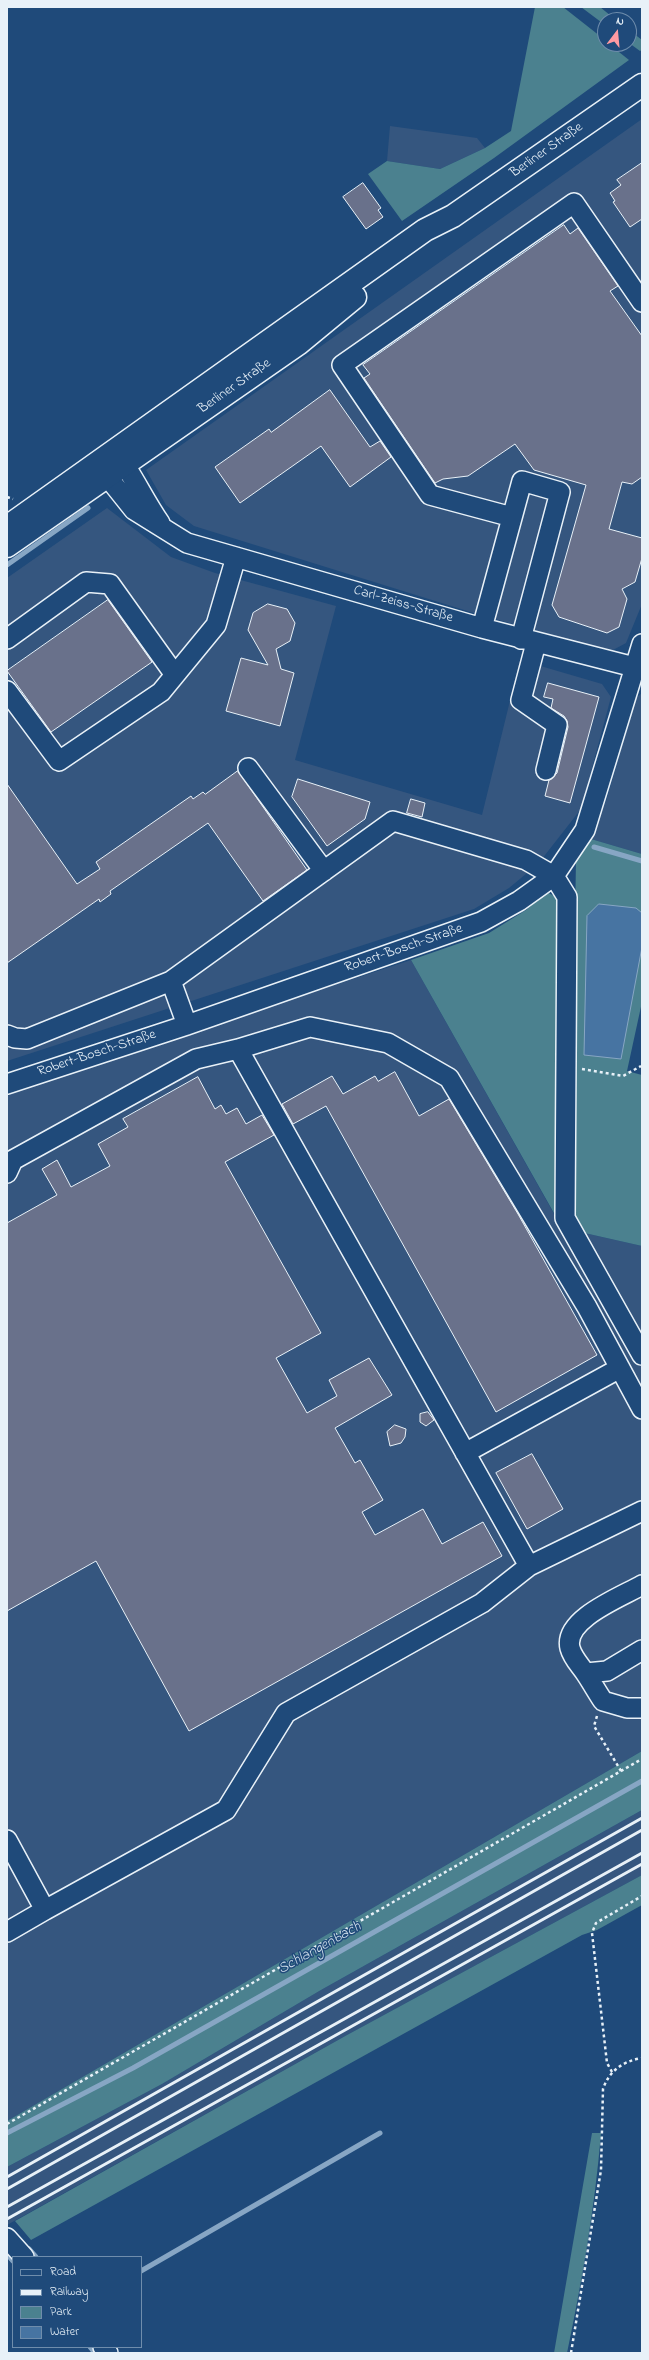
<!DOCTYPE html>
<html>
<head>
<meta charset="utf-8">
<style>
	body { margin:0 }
	#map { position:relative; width:649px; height:2360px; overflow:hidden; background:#1f4a7a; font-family:"Indie Flower",sans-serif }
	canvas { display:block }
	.frame { position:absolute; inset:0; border:8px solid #e8f1f8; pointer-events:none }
	.legend { position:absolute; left:12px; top:2256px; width:130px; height:92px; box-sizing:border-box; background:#1f4a7a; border:1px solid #6f8dac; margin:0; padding:5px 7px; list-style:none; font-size:12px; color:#e8f1f8 }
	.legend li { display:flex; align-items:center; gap:8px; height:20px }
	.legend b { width:20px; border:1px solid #6f8dac }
	.north { position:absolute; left:597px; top:12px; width:40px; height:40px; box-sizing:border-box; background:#1f4a7a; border:1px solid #6f8dac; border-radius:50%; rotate:16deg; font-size:11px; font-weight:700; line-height:16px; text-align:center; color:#e8f1f8 }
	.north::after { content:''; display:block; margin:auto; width:14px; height:18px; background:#ff9aa2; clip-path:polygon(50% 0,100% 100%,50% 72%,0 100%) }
</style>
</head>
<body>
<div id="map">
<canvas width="649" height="2360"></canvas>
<div class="frame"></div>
<ul class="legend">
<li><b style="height:5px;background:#1f4a7a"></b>Road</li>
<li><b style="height:5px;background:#e8f1f8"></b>Railway</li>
<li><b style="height:11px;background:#4b818f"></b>Park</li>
<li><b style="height:11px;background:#4774a2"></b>Water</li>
</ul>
<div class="north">N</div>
</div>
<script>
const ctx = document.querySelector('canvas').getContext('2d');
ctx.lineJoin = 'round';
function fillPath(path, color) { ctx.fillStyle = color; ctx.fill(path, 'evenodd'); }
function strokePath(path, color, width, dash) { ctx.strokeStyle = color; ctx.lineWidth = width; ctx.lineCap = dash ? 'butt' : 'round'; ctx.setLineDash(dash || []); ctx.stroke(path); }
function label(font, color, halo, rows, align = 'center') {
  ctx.font = font + ' "Indie Flower",sans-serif'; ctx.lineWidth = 3; ctx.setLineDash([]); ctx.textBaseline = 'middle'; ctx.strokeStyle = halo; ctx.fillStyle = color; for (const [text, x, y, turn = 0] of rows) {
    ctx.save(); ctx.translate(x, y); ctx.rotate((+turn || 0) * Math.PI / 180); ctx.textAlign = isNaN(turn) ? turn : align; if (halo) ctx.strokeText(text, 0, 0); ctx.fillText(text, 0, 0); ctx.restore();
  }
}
fillPath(new Path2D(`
	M 642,119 L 642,604 L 626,643 L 613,650 L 592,646 L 477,614 L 194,526 L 166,505 L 146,470 Z
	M 390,126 L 477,138 L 485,148 L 440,169 L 387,161 Z
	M 107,508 L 171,557 L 215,573 L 336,606 L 295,760 L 482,815 L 520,660 L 602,684 L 611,697 L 581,809 L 538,864 L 509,888 L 474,909 L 7,1061 L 7,578 Z
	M 642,693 L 642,854 L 591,839 L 607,798 L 636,698 Z
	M 411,960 L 562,1228 L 642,1246 L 642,1751 L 7,2121 L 7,1096 L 45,1080 Z
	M 642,1810 L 642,1875 L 347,2035 L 7,2225 L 7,2167 L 162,2084 L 321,1990 Z`), '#35567f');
fillPath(new Path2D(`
	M 535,7 L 563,7 L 605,40 L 605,44 L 609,44 L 629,60 L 494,158 L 402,221 L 368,174 L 387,161 L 440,169 L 485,148 L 511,131 Z
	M 581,7 L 600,7 L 616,20 L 605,20 L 605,25 Z
	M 629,30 L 642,40 L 642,50 L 640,51 L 629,43 Z
	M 591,839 L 642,854 L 642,1002 L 627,1071 L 642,1075 L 642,1246 L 580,1232 L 570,1215 L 576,860 Z
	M 547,892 L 561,900 L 559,1222 L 411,960 L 489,933 L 526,910 Z
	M 642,1751 L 642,1810 L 321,1990 L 162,2084 L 7,2167 L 7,2121 Z
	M 642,1875 L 642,1905 L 597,1930 L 582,1935 L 31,2240 L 15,2221 L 347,2035 Z
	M 592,2133 L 601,2133 C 595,2207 582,2281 567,2353 L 554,2353 Z`), '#4b818f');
const water = new Path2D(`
	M 599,904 L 636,908 L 642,913 L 642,947 L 621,1059 L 584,1055 L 587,916 Z`);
fillPath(water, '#4774a2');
strokePath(water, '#87a6c4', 1);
strokePath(new Path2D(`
	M 7,565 L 88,508
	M 594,847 L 642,861
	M 7,2133 L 133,2068 L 642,1781
	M 29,2249 L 36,2257
	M 7,2254 L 13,2261
	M 141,2271 L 380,2133
	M 90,2347 L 95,2353`), '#87a6c4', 5);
const building = new Path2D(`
	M 642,163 L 642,219 L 630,227 L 613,202 L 615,201 L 610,193 L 621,185 L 617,180 Z
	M 363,183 L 381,208 L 378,210 L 383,217 L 366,229 L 343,197 Z
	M 564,225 L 570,234 L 578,228 L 618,286 L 610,291 L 642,336 L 642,477 L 632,484 L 622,482 L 609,529 L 642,538 L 642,558 L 635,582 L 622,589 L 627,599 L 619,627 L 607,633 L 559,617 L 552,605 L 586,485 L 534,470 L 515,444 L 468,476 L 443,479 L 435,483 L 364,378 L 370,374 L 363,365 Z
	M 330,390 L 370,447 L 380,441 L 391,457 L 350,487 L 321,446 L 240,503 L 215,467 L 269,429 L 271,432 Z
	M 108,600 L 152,662 L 51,732 L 7,671 Z
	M 268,604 L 287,609 L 295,623 L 290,641 L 276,649 L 281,669 L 294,673 L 280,726 L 226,711 L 241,658 L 268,665 L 248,630 L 253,613 Z
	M 548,683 L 599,697 L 570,803 L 545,796 L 549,780 L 557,773 L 568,727 L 567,721 L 564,716 L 551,708 L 553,699 L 544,697 Z
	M 238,771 L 307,870 L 263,901 L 208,823 L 110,891 L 111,894 L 100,902 L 99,899 L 7,963 L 7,784 L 77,884 L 100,869 L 96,862 L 191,796 L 193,799 L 203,792 L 205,794 Z
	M 298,779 L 370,802 L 365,819 L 327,846 L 292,797 Z
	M 411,799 L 425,803 L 422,817 L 407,813 Z
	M 395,1072 L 419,1116 L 449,1099 L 518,1214 L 597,1355 L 496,1412 L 326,1106 L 293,1124 L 282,1104 L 332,1076 L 343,1094 L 375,1076 L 378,1081 Z
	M 198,1077 L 215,1109 L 221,1105 L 226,1114 L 237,1108 L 246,1124 L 262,1115 L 274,1135 L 225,1162 L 321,1333 L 276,1358 L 307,1413 L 337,1396 L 329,1380 L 369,1358 L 392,1395 L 335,1428 L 355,1463 L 360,1460 L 383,1500 L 362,1512 L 375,1535 L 423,1509 L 442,1544 L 483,1522 L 502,1556 L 189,1731 L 96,1561 L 7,1611 L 7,1223 L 57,1195 L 42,1169 L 57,1160 L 71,1187 L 110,1166 L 98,1144 L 128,1127 L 123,1119 Z
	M 428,1412 L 434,1420 L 426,1426 L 420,1422 L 420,1414 Z
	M 395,1425 L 406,1429 L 405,1437 L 401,1443 L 390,1446 L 387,1432 Z
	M 532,1454 L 563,1509 L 527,1529 L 496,1473 Z`);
fillPath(building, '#69718b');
strokePath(building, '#e8f1f8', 1);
const minor = new Path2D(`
	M 116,452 C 133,475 144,500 160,523
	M 98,465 L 134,510 L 187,543 L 482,628 L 642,669
	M 512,517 L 430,495 L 342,365 L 574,203 L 642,302
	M 482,628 L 522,481 L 560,492 L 521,639
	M 7,639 L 86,582 L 110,584 L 175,675
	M 536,643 L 521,700 L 557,725 L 546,770
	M 7,691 L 59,761 L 161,692 L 216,625 L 236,557
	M 248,768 L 324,871
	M 171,981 L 187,1025
	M 7,1035 L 15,1038 L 27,1039 L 171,981 L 393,821 L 526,860 L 554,876 L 567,897 L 565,1218 L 642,1355
	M 238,1049 L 529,1566
	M 7,1084 L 187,1025 L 481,922 L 519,901 L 554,876 L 585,830 L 642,644
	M 7,1173 L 13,1160 L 196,1059 L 238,1049 L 310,1027 L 388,1043 L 449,1078 L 587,1307 L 642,1409
	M 465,1453 L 620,1368
	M 642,1585 C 621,1597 563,1619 570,1648 C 573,1659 581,1666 586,1674 C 592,1683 597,1692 603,1701 L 627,1708 L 642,1708
	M 586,1673 L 607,1671 L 642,1650
	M 7,1840 L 45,1910 L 7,1932
	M 45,1910 L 226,1810 L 286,1713 L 482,1603 L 529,1566 L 642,1511
	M 7,2238 L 24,2257
	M 103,2347 L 108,2353`);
const major = new Path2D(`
	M 7,527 L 425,230 L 453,216 L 642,85
	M 7,546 L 298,344 L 355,297`);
strokePath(minor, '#e8f1f8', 22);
strokePath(major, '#e8f1f8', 25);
strokePath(new Path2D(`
	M 7,497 L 13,499
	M 582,1069 L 623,1076 L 641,1066
	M 597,1716 L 594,1726 L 621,1771
	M 612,2072 L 607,2063 L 592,1933 L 596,1923 L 642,1896
	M 7,2124 L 642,1759
	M 571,2353 L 601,2170 L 603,2089 C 609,2071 623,2061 642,2058`), '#e8f1f8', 2.5, [3, 3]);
strokePath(minor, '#1f4a7a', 19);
strokePath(major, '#1f4a7a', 22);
strokePath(new Path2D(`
	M 7,2177 L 642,1818
	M 7,2189 L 642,1830
	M 7,2207 L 642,1853
	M 7,2219 L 642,1864`), '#e8f1f8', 3);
label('14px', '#e8f1f8', '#1f4a7a', [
	["Berliner Straße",547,151,-35],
	["Berliner Straße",235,387,-35],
	["Carl-Zeiss-Straße",403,605,16],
	["Robert-Bosch-Straße",404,949,-19],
	["Robert-Bosch-Straße",97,1054,-18]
]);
label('italic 15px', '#d0deeb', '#1f4a7a', [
	["Schlangenbach",320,1949,-29]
]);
</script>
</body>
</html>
